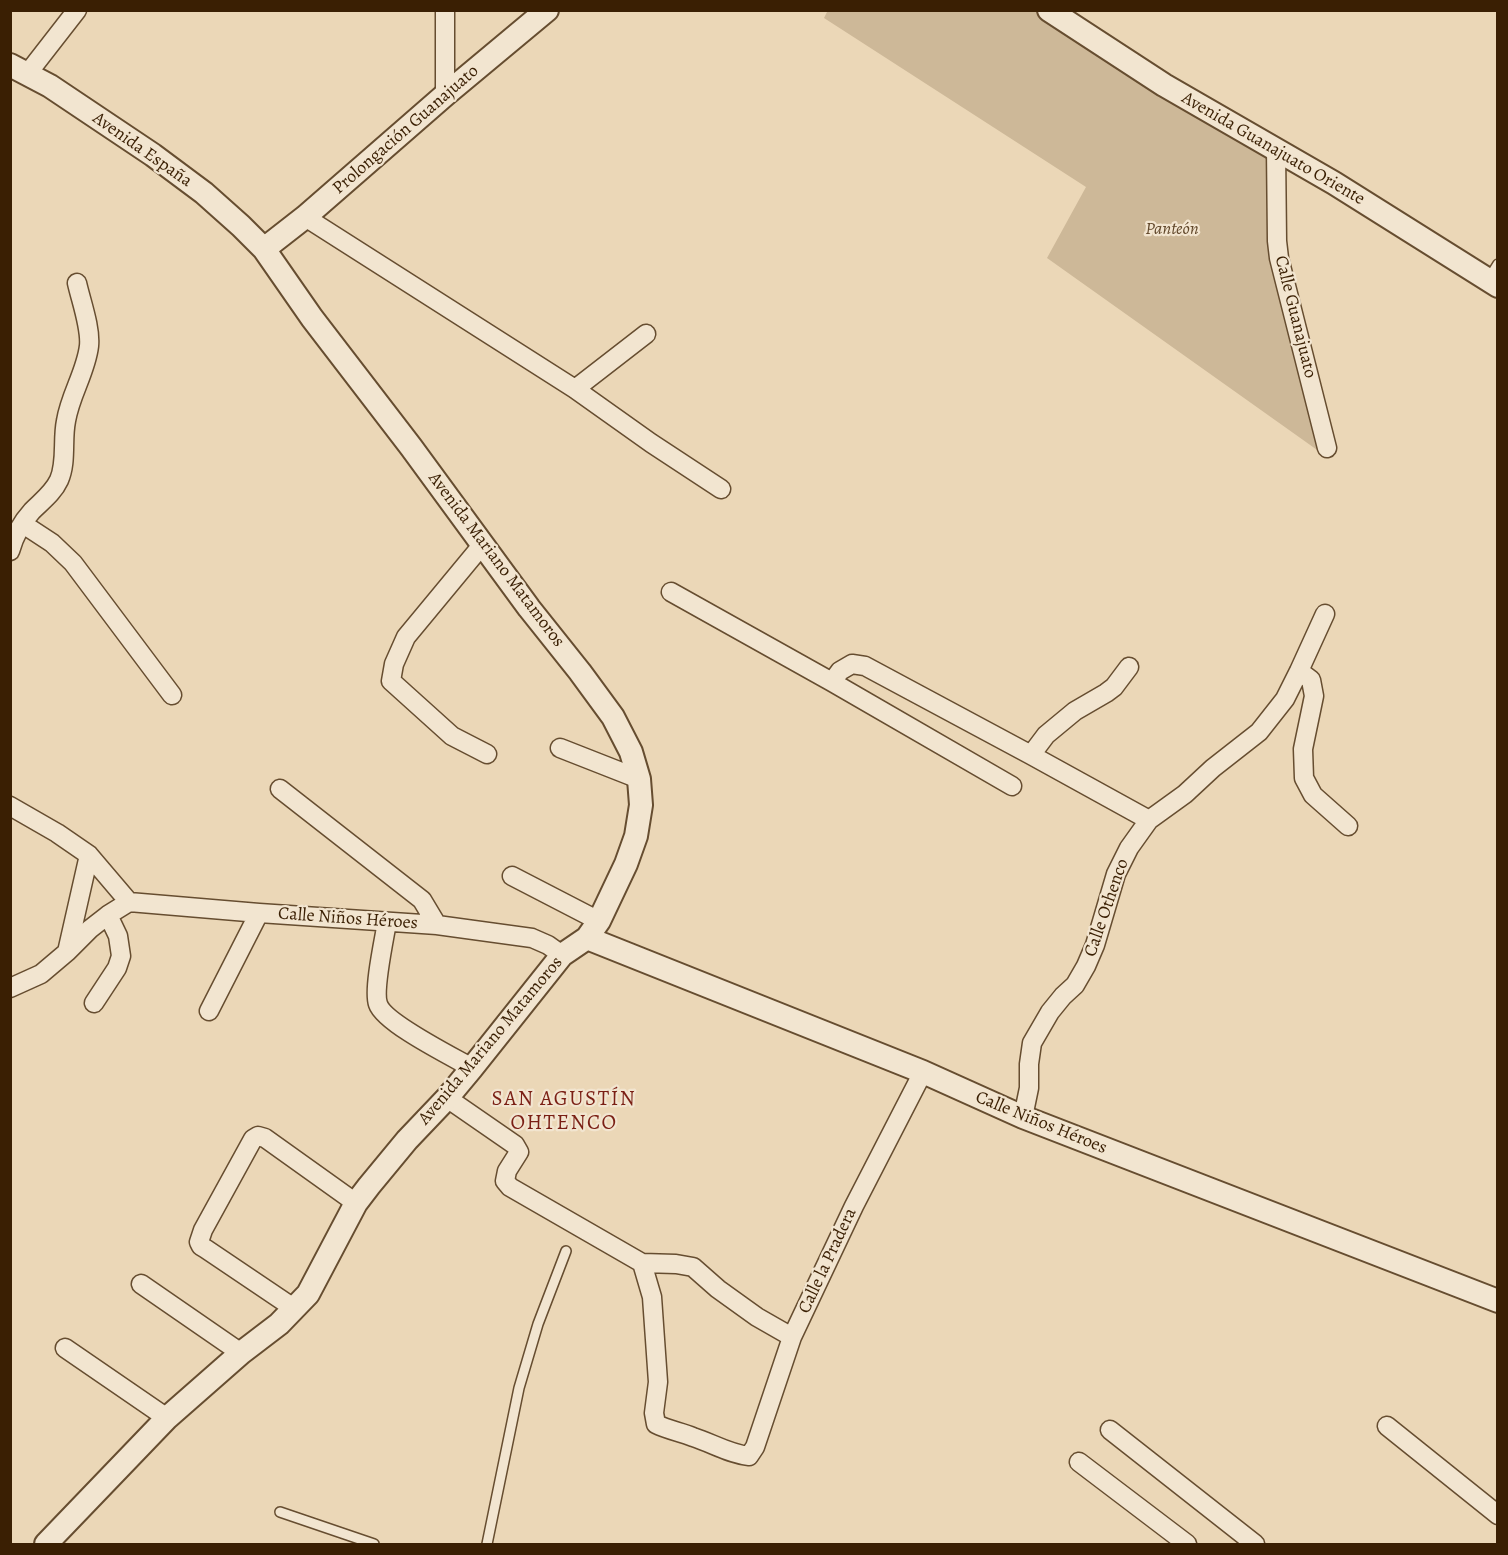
<!DOCTYPE html>
<html>
<head>
<meta charset="utf-8">
<style>
	body { margin:0 }
	#map { position:relative; width:1508px; height:1555px; overflow:hidden; background:#ebd7b7; font-family:Alegreya,serif }
	canvas { display:block }
	.frame { position:absolute; inset:0; border:12px solid #3a1f03; pointer-events:none }
</style>
</head>
<body>
<div id="map">
<canvas width="1508" height="1555"></canvas>
<div class="frame"></div>
</div>
<script>
const ctx = document.querySelector('canvas').getContext('2d');
ctx.lineJoin = 'round';
function fillPath(path, color) { ctx.fillStyle = color; ctx.fill(path, 'evenodd'); }
function strokePath(path, color, width, dash) { ctx.strokeStyle = color; ctx.lineWidth = width; ctx.lineCap = dash ? 'butt' : 'round'; ctx.setLineDash(dash || []); ctx.stroke(path); }
function label(font, color, halo, rows, align = 'center') {
  ctx.font = font + ' Alegreya,serif'; ctx.lineWidth = 4.5; ctx.setLineDash([]); ctx.textBaseline = 'middle'; ctx.strokeStyle = halo; ctx.fillStyle = color; for (const [text, x, y, turn = 0] of rows) {
    ctx.save(); ctx.translate(x, y); ctx.rotate((+turn || 0) * Math.PI / 180); ctx.textAlign = isNaN(turn) ? turn : align; if (halo) ctx.strokeText(text, 0, 0); ctx.fillText(text, 0, 0); ctx.restore();
  }
}
fillPath(new Path2D(`
	M 828,10 L 1038,11 L 1266,157 L 1269,260 L 1320,452 L 1047,258 L 1086,187 L 824,18 Z`), '#cdb898');
const service = new Path2D(`
	M 1488,280 L 1498,264
	M 280,1512 L 374,1544
	M 487,1544 L 519,1388 L 538,1324 L 566,1251`);
const minor = new Path2D(`
	M 445,10 L 445,95
	M 28,73 L 77,10
	M 1276,149 L 1277,241 L 1279,258 L 1327,448
	M 305,217 L 575,389 L 651,443 L 721,489
	M 575,389 L 646,334
	M 23,524 L 52,543 L 73,563 L 172,695
	M 483,544 L 406,637 L 394,664 L 391,681 L 452,736 L 487,754
	M 10,551 C 14,537 22,522 32,511 C 42,501 53,493 59,480 C 67,462 62,440 66,421 C 70,395 86,372 89,346 C 91,328 81,301 77,283
	M 671,592 L 832,682 L 1012,786
	M 1299,671 L 1311,680 L 1314,696 L 1303,749 L 1304,778 L 1313,795 L 1348,826
	M 832,682 L 840,671 L 852,664 L 865,666 L 1031,755 L 1149,820
	M 560,748 L 639,779
	M 1031,755 L 1046,735 L 1075,711 L 1106,693 L 1114,687 L 1129,667
	M 280,789 L 422,900 L 437,925
	M 10,806 L 57,833 L 89,855 L 129,902
	M 512,876 L 599,921
	M 129,902 L 259,913 L 437,925 L 532,938 L 548,945 L 562,955
	M 387,922 C 384,940 373,990 378,1004 C 384,1023 453,1057 472,1068
	M 67,952 L 89,855
	M 10,988 L 41,974 L 67,952 L 90,929 L 108,915 L 129,902
	M 94,1003 L 117,968 L 121,956 L 118,936 L 108,915
	M 209,1011 L 259,913
	M 447,1098 L 515,1145 L 519,1152 L 507,1171 L 505,1181 L 510,1187 L 642,1263
	M 1023,1117 L 1029,1088 L 1029,1064 L 1032,1043 L 1050,1012 L 1063,996 L 1075,985 L 1086,966 L 1095,945 L 1116,874 L 1129,848 L 1149,820 L 1185,794 L 1213,768 L 1259,732 L 1285,699 L 1299,671 L 1325,614
	M 141,1284 L 241,1353
	M 295,1309 L 206,1249 L 201,1246 L 199,1242 L 203,1230 L 253,1139 L 258,1136 L 265,1138 L 356,1203
	M 792,1337 L 757,1317 L 718,1289 L 693,1267 L 676,1264 L 642,1263 L 652,1297 L 658,1382 L 654,1413 L 656,1424 C 668,1430 681,1432 693,1437 C 712,1443 729,1454 749,1456 L 755,1447 L 792,1337 L 854,1206 L 923,1072
	M 65,1348 L 167,1418
	M 1387,1426 L 1498,1515
	M 1110,1430 L 1255,1544
	M 1079,1462 L 1187,1544`);
const tertiary = new Path2D(`
	M 1049,10 L 1164,85 L 1334,183 L 1498,286
	M 10,65 L 50,86 L 153,155 L 204,193 L 241,226 L 264,249 L 312,318 L 411,447 L 529,608 L 580,672 L 613,717 L 631,752 L 639,779 L 641,805 L 636,836 L 626,864 L 599,921 L 587,938 L 562,955 L 472,1068 L 447,1098 L 407,1140 L 369,1186 L 356,1203 L 308,1294 L 279,1324 L 241,1353 L 167,1418 L 46,1544
	M 264,249 L 305,217 L 445,95 L 547,10
	M 587,938 L 923,1072 L 1023,1117 L 1498,1301`);
strokePath(service, '#664d30', 12);
strokePath(minor, '#664d30', 21);
strokePath(tertiary, '#664d30', 26);
strokePath(service, '#f2e5d0', 9);
strokePath(minor, '#f2e5d0', 18);
strokePath(tertiary, '#f2e5d0', 22);
label('18px', '#3a1f03', '#f2e5d0', [
	["Prolongación Guanajuato",406,130,-41],
	["Avenida Guanajuato Oriente",1273,149,30],
	["Avenida España",142,150,35],
	["Calle Guanajuato",1295,317,76],
	["Avenida Mariano Matamoros",496,560,53],
	["Calle Othenco",1107,908,-71],
	["Calle Niños Héroes",348,919,4],
	["Avenida Mariano Matamoros",491,1041,-50],
	["Calle Niños Héroes",1041,1123,22],
	["Calle la Pradera",828,1261,-65]
]);
label('italic 18px', '#5f4528', '#f2e5d0', [
	["Panteón",1172,230]
]);
ctx.letterSpacing = '1.5px';
label('21px', '#7a1f14', '#f2e5d0', [
	["SAN AGUSTÍN",564,1100],
	["OHTENCO",564,1124]
]);
ctx.letterSpacing = '0px';
</script>
</body>
</html>
